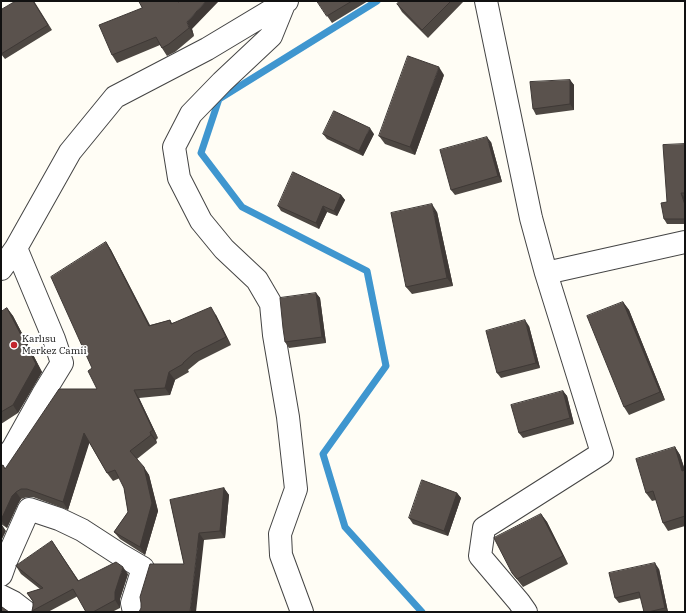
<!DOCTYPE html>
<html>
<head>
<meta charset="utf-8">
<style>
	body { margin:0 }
	#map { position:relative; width:686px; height:613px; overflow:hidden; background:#fffdf5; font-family:"IBM Plex Serif",serif }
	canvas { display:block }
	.frame { position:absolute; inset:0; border:2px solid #111; pointer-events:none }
</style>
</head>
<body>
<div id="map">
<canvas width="686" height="613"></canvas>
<div class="frame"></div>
</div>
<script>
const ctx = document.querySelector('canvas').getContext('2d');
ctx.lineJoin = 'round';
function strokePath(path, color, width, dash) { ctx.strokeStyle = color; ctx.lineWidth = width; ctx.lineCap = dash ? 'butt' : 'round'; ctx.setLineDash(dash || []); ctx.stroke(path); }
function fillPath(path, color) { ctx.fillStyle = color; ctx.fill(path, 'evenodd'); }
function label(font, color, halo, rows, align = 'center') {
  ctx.font = font + ' "IBM Plex Serif",serif'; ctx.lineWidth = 4; ctx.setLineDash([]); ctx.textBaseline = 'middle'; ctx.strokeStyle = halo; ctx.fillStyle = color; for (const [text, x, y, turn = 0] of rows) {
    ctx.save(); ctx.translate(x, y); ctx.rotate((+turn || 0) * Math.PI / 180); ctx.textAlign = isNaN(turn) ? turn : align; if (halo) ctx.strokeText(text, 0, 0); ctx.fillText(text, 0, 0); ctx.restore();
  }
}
strokePath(new Path2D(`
	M 377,1 L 219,99 L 201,153 L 242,207 L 367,271 L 386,366 L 323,454 L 345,527 L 422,612`), '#3f96cf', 7);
const street = new Path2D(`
	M 486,1 L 531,218 L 546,273 L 602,453 L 484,528 L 480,556 L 519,602 L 526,612
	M 284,4 L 271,36 L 222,82 L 191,114 L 174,147 L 179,178 L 201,221 L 224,249 L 257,280 L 271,304 L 274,335 L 288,417 L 296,489 L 280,534 L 281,555 L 302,612
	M 1,269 L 16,248 L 70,152 L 115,97 L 207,49 L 287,1
	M 546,273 L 685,242
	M 1,463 L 13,448 L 43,394 L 62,363 L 54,339 L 16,248
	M 1,575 L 6,561 L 29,509 L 59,519 L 82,530 L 119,554 L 143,568 L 132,603 L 134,612
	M 1,596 L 13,602 L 26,612`);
strokePath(street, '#444', 24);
strokePath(street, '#fff', 22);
fillPath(new Path2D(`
	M 16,1 L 34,1 L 52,30 L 5,59 L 1,54 L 1,10 Z
	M 317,1 L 368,1 L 332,23 Z
	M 400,1 L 464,1 L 428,38 L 402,12 L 397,4 Z
	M 142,8 L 192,29 L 194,36 L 175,52 L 167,56 L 160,45 L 117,63 L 112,55 Z
	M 444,75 L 415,155 L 385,144 L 379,136 Z
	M 570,80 L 574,85 L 574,110 L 536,115 L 533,109 Z
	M 323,134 L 374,134 L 363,156 L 327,139 Z
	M 491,142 L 502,182 L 455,195 L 451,190 Z
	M 685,144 L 685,224 L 667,224 L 664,219 L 667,202 Z
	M 341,195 L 345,200 L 337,216 L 327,212 L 319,229 L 281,211 L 278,206 Z
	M 437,212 L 453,286 L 412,294 L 406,287 Z
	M 106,242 L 111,250 L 150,325 L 170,320 L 172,323 L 216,315 L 231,345 L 199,361 L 188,370 L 189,372 L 175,380 L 170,395 L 139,398 L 158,438 L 156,440 L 157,443 L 137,459 L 149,475 L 158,511 L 145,555 L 120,539 L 114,532 L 128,512 L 124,488 L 120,478 L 113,481 L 107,473 L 89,442 L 68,510 L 33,497 L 27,497 L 21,499 L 18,504 L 7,528 L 1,524 L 1,466 L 3,465 L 5,469 L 97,389 L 92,368 Z
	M 316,293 L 320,298 L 326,343 L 289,348 L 285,342 Z
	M 623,302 L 629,310 L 665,400 L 629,415 L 624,407 Z
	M 7,308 L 13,316 L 42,372 L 18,413 L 1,424 L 1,312 Z
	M 529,326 L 540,368 L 501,378 L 497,373 Z
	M 563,391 L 567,396 L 574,424 L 523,438 L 519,433 Z
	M 675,447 L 680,455 L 685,470 L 685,526 L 668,531 L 663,523 L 656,500 L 652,501 L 646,493 Z
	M 224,488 L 229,495 L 225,538 L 204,540 L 184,564 L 170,500 Z
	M 457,493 L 461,498 L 448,536 L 413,524 L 409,518 Z
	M 541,514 L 547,522 L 568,564 L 523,587 L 512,573 Z
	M 52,541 L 79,581 L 128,574 L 120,599 L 120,608 L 112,612 L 86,612 L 78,596 L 48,612 L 33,612 L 32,611 L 33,606 L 33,602 L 27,593 L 40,589 L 21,574 L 16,566 Z
	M 659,569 L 668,612 L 644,612 L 641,598 L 619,603 L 615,598 Z`), '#4d4742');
fillPath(new Path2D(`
	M 206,1 L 219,1 L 192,29 L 194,36 L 189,28 L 187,22 Z
	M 439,67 L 444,75 L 415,155 L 410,147 Z
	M 570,80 L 574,85 L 574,110 L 570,104 Z
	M 370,128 L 374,134 L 363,156 L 359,151 Z
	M 487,137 L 491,142 L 502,182 L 498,176 Z
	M 681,193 L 685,198 L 685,205 Z
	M 341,195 L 345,200 L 337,216 L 334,211 Z
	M 432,204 L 437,212 L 453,286 L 447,278 Z
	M 323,206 L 327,212 L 319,229 L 316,223 Z
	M 106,242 L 111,250 L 154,334 L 149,326 Z
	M 316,293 L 320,298 L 326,343 L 322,337 Z
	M 623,302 L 629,310 L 665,400 L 660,392 Z
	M 211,307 L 216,315 L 231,345 L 226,337 Z
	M 7,308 L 13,316 L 42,372 L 18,413 L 13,405 Z
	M 525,320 L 529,326 L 540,368 L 536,363 Z
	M 169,372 L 175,380 L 170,395 L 165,388 Z
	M 134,390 L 139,398 L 158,438 L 153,430 Z
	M 563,391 L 567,396 L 574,424 L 570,418 Z
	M 150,432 L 156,440 L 157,443 L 151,435 Z
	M 84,433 L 90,441 L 68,510 L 63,502 Z
	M 675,447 L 680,455 L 685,471 L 682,471 Z
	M 144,467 L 149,475 L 158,511 L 145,555 L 140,547 Z
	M 224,488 L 229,495 L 225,538 L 220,531 Z
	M 16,492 L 21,499 L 18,504 L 7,528 L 1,520 L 12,496 Z
	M 457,493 L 461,498 L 448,536 L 444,531 Z
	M 541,514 L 547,522 L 568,564 L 563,556 Z
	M 2,525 L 6,531 L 1,541 L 1,527 Z
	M 199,533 L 204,540 L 196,612 L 190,612 Z
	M 655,563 L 659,569 L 668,612 L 665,608 Z
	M 123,567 L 128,574 L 120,599 L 120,608 L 115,600 L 115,592 Z`), '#3f3936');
const building = new Path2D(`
	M 16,1 L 33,1 L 48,25 L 1,54 L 1,10 Z
	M 139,1 L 177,1 L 178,2 L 181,1 L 206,1 L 187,22 L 189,28 L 169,44 L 162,48 L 156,37 L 112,55 L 99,25 L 142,8 Z
	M 317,1 L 352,1 L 327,16 Z
	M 400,1 L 451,1 L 422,30 L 397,4 Z
	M 408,56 L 439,67 L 410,147 L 379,136 Z
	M 570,80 L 570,104 L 533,109 L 530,82 Z
	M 334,111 L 370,128 L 359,151 L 323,134 Z
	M 487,137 L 498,176 L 451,190 L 440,150 Z
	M 685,144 L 685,193 L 681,193 L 685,205 L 685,219 L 664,219 L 661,203 L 667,202 L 663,145 Z
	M 293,172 L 341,195 L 334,211 L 323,206 L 316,223 L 278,206 Z
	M 432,204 L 447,278 L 406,287 L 391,213 Z
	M 106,242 L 149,326 L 170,320 L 171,324 L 211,307 L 226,337 L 194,353 L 183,363 L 183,364 L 169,372 L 165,388 L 134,390 L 153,430 L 150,432 L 151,435 L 130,451 L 144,467 L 152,503 L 140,547 L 114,532 L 128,512 L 124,488 L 115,470 L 107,473 L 84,433 L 63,502 L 27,489 L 21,489 L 16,492 L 12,496 L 1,520 L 1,466 L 3,465 L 5,469 L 59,389 L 97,389 L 88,371 L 92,368 L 51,277 Z
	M 316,293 L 322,337 L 285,342 L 283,328 L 280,298 Z
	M 623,302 L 660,392 L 624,407 L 587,316 Z
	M 7,308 L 36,364 L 13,405 L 1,412 L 1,312 Z
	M 525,320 L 536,363 L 497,373 L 486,331 Z
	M 563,391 L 570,418 L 519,433 L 511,405 Z
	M 675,447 L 682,471 L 685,470 L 685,516 L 663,523 L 653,491 L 646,493 L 636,459 Z
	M 422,480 L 457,493 L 444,531 L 409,518 Z
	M 224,488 L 220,531 L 199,533 L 190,612 L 139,612 L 141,608 L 141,603 L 140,597 L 150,564 L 184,564 L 170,500 Z
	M 541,514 L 563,556 L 517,579 L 512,573 L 494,538 Z
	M 52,541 L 78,581 L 116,562 L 123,567 L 115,592 L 115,600 L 93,612 L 86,612 L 73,589 L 32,611 L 33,606 L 33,601 L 27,593 L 43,588 L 16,566 Z
	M 655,563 L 665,608 L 648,612 L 644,612 L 639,592 L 615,598 L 609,573 Z
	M 1,606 L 2,607 L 9,612 L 1,612 Z`);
fillPath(building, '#5a524d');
strokePath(building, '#3f3936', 1);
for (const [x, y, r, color] of [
	[14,345,4,"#c4262e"]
]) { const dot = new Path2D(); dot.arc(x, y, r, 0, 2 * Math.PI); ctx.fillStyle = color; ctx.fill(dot); strokePath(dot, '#fff', 1.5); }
label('10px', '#111', '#fff', [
	["Karlısu",22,339],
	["Merkez Camii",22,351]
], 'left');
</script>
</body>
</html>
